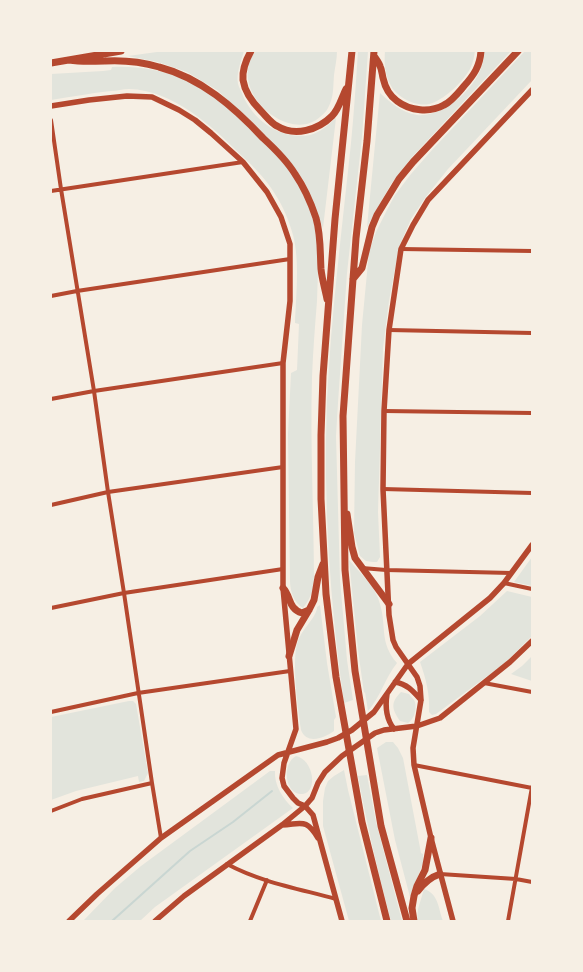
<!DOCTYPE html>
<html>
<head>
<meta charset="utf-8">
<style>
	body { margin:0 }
	#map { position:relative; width:583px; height:972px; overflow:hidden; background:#f6efe4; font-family:"PT Sans Narrow",sans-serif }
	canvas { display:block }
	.frame { position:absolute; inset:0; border:52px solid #f6efe4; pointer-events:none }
</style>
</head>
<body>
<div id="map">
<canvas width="583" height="972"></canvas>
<div class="frame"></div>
</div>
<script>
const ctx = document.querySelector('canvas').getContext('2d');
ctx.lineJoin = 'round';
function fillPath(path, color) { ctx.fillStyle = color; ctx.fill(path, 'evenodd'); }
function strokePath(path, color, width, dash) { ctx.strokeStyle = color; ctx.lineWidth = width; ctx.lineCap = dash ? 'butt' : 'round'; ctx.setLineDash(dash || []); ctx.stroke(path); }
fillPath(new Path2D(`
	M 164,51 L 244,51 C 241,61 236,74 238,84 C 239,88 242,92 243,96 C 255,122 281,140 310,135 C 321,132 328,125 336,118 L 323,228 L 304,181 L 292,164 L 254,124 L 217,90 L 187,72 L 158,62 L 128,56 Z
	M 256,51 L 337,51 C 337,59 335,67 334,75 C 333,88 334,97 328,108 C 326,112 323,114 320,117 C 289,145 225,90 256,51 Z
	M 358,51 L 368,51 L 362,137 L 347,273 L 338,403 L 336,436 L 340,580 L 347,660 L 353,700 L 344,703 C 330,603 323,502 327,401 C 331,315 342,229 351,143 C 354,112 356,82 358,51 Z
	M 385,51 L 475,51 C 474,57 473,63 470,69 C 463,82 443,101 429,104 C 415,107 396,97 390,84 C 385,74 384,62 385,51 Z
	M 484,51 L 511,51 L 412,157 L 391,184 L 367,227 L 380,93 C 390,102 402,113 417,115 C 446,118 486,81 484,51 Z
	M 525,51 L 532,51 L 532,80 L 448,169 L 425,198 L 411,219 L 399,247 L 389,301 L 383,348 L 378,512 L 380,557 L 377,562 L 373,562 L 366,561 L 360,556 L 354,533 L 355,462 L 362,325 L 369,252 L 376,232 L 387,210 L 395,195 L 411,174 L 432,150 Z
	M 112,67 C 136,66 158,69 181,78 C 218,93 253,128 279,158 C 283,163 289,169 293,175 C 302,187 309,204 313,218 C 320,245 318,273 317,301 C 315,326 313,351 312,377 C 310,446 314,515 314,584 C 312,593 309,601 303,608 C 294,603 290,591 290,581 L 288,434 L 291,373 L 297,370 L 299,324 L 295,323 C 296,296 300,261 293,235 C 289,221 283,206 275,194 C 266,179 254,167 241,155 C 212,126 173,90 129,89 C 123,89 117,91 111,91 C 91,93 71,97 51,100 L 51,74 L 103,71 L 111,70 Z
	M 532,557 L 532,586 L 514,582 Z
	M 349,560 C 360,573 376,587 380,604 C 387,628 379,642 397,663 C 385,678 381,696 368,711 L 365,692 L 364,693 L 358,650 Z
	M 507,591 L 532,597 L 532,636 L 505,663 L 436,714 L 432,715 L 429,712 C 430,694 426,679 420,662 L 480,616 Z
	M 320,605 L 327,663 L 336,717 L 334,720 L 334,731 C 324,738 307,745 301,730 C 298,709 291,659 298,641 C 302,629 317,617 317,607 Z
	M 532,656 L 532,681 L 511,674 L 522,666 Z
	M 401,692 L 409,694 C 410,696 414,699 415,702 C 417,710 414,719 408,723 L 400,721 C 392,709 390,703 401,692 Z
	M 129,701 L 133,701 L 136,704 L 148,773 L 144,781 L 139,782 L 138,776 L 76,791 L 51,800 L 51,717 Z
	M 386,742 L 393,742 L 398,748 L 403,758 L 421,853 L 423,854 L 423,863 L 410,897 L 395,840 L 377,748 Z
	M 296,756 C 314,760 318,792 303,794 C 285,796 281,764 296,756 Z
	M 344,770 L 348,790 L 381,921 L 349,921 L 323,826 L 323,801 L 325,788 L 328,781 L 334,776 Z
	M 270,771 L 275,771 C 274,785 283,799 293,808 L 155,907 L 140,921 L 83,921 L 115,888 L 141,866 Z
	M 367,775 L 376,822 L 402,921 L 391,921 C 378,873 367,825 358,776 Z
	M 424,889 C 439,894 438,908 443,921 L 417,921 L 418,909 Z`), '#e2e4dc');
strokePath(new Path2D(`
	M 112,921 L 190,851 L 233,822 L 272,791`), '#c9d6d2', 2);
strokePath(new Path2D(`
	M 51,120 L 61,189 L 94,391 L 108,492 L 124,593 L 152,783 L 161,838
	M 51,191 L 243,162
	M 401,249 L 532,251
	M 51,296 L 77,291 L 290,259
	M 389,330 L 532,333
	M 51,399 L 94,391 L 283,363
	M 384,411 L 532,413
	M 383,489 L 532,493
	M 51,505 L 108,492 L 283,467
	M 362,568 L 386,570 L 511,573
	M 504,583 L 532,589
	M 51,608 L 124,593 L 283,569
	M 484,683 L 532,692
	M 51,712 L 138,693 L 290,671
	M 414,765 L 532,788
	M 51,811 L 82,799 L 152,783
	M 227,864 C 260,882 300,889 336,899
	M 440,874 L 516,879 L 532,882
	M 250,921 L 267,880
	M 508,921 L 532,787`), '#b5482f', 4);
strokePath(new Path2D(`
	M 51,106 L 89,100 L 127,96 L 152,97 L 179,110 L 195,120 L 211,133 L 243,162 L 267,192 L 281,217 L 290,244 L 290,301 L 283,363 L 283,588 L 296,729 L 284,763 L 282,778 L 284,786 L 293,798 L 298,803 L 305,806 L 313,815 L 342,921
	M 395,682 C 407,684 413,691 421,700
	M 387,694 C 385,707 386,719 394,729
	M 282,825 C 302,824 306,818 318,838
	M 69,921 L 97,894 L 161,838 L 278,755 L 327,742 L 338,738 L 352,730 L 374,712 L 408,664 L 490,598 L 504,583 L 532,545
	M 155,921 L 184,896 L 282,825 L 305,806 L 312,798 L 318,783 L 325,772 L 342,756 L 375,733 L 384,730 L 417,726 L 440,718 L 510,662 L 532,641
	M 453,921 L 431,838 L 414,765 L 413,748 L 421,700 L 420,686 L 417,677 L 396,647 L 393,640 L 389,615 L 383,489 L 384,411 L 389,330 L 401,249 L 413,225 L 428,200 L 532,90`), '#b5482f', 5.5);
strokePath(new Path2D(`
	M 251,51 C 246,60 242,70 243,80 C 245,93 252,102 261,111 C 266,116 271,123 277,126 C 295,137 318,130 332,116 C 339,109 342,97 346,89
	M 352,51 L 335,219 L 323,376 L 321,435 L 321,499 L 326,594 L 336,677 L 362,822 L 387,921
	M 374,51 L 367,141 L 356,238 L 343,416 L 345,570 L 355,671 L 381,826 L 407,921
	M 374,56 C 376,59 379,63 380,66 C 382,70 382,74 383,78 C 385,87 390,96 397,101 C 410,111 430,113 444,105 C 452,101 458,93 464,86 C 474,75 480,66 481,51
	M 69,60 C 82,62 92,61 105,61 C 123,60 142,62 159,67 C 201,78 234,107 263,138 C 275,149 287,161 295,174 C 304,187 311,203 316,218 C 321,235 320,252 321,269 C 322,279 325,289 327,299
	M 51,63 L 121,51
	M 353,279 L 362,268 L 372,227 L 377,215 L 399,179 L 413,162 L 518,51
	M 347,514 L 352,547 L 355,558 L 389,604
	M 283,588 C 291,596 288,609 302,613 L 309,610
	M 289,656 L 297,630 L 309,610 L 314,600 L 318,577 L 323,564
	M 418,891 C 424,883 431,877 440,874
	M 414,921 L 412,908 L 414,896 L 417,886 L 425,870 L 431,838`), '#b5482f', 7);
</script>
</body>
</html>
